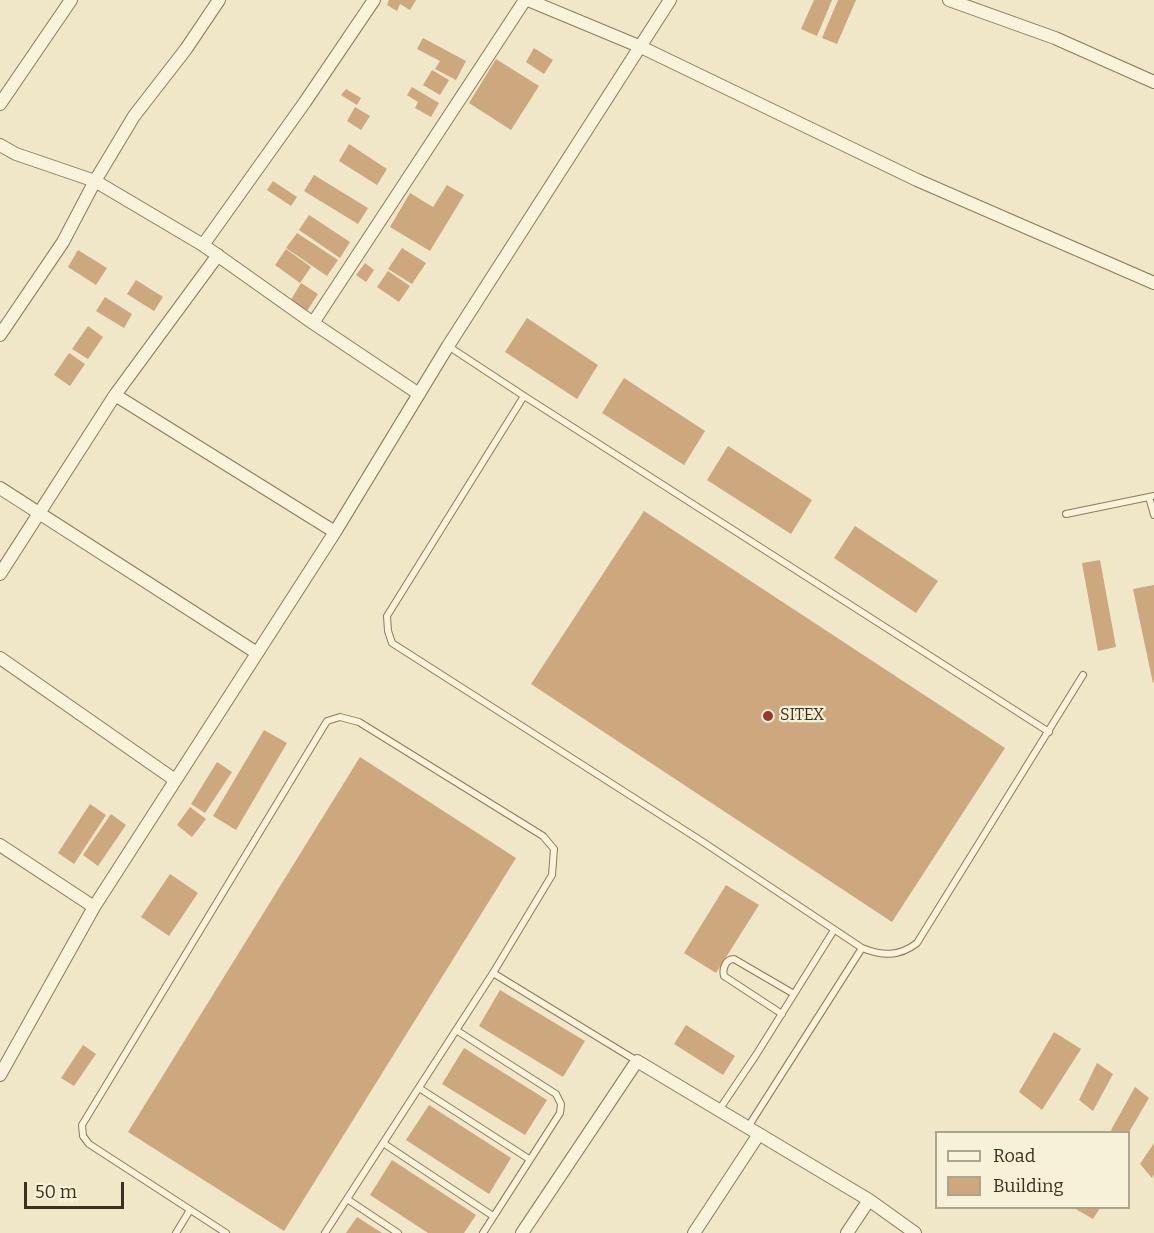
<!DOCTYPE html>
<html>
<head>
<meta charset="utf-8">
<style>
	body { margin:0 }
	#map { position:relative; width:1154px; height:1233px; overflow:hidden; background:#efe7c7; font-family:Bitter,serif }
	canvas { display:block }
	.legend { position:absolute; left:935px; top:1131px; width:195px; height:78px; box-sizing:border-box; background:#f6f1d7; border:2px solid #aba48e; margin:0; padding:8px 10px; list-style:none; font-size:18px; color:#3b3020 }
	.legend li { display:flex; align-items:center; gap:12px; height:30px }
	.legend b { width:30px; border:2px solid #aba48e }
	.scale { position:absolute; left:24px; top:1182px; width:100px; height:27px; box-sizing:border-box; border:3px solid #3b3020; border-top:0; padding-left:8px; font-size:18px; line-height:21px; white-space:nowrap; color:#3b3020; -webkit-text-stroke:4px #f6f1d7; paint-order:stroke }
</style>
</head>
<body>
<div id="map">
<canvas width="1154" height="1233"></canvas>
<ul class="legend">
<li><b style="height:8px;background:#f9f3db"></b>Road</li>
<li><b style="height:16px;background:#cda77d"></b>Building</li>
</ul>
<div class="scale">50 m</div>
</div>
<script>
const ctx = document.querySelector('canvas').getContext('2d');
ctx.lineJoin = 'round';
function fillPath(path, color) { ctx.fillStyle = color; ctx.fill(path, 'evenodd'); }
function strokePath(path, color, width, dash) { ctx.strokeStyle = color; ctx.lineWidth = width; ctx.lineCap = dash ? 'butt' : 'round'; ctx.setLineDash(dash || []); ctx.stroke(path); }
function label(font, color, halo, rows, align = 'center') {
  ctx.font = font + ' Bitter,serif'; ctx.lineWidth = 4.5; ctx.setLineDash([]); ctx.textBaseline = 'middle'; ctx.strokeStyle = halo; ctx.fillStyle = color; for (const [text, x, y, turn = 0] of rows) {
    ctx.save(); ctx.translate(x, y); ctx.rotate((+turn || 0) * Math.PI / 180); ctx.textAlign = isNaN(turn) ? turn : align; if (halo) ctx.strokeText(text, 0, 0); ctx.fillText(text, 0, 0); ctx.restore();
  }
}
fillPath(new Path2D(`
	M 389,0 L 416,0 L 410,10 L 400,4 L 397,11 L 387,5 Z
	M 814,0 L 832,0 L 817,36 L 801,29 Z
	M 838,0 L 856,0 L 837,44 L 822,38 Z
	M 423,38 L 466,61 L 456,80 L 435,69 L 440,61 L 417,49 Z
	M 534,48 L 553,60 L 544,74 L 526,62 Z
	M 496,59 L 539,86 L 511,130 L 469,103 Z
	M 432,70 L 449,80 L 440,95 L 423,85 Z
	M 412,87 L 439,103 L 431,117 L 415,108 L 418,102 L 407,95 Z
	M 346,89 L 361,98 L 357,105 L 341,95 Z
	M 355,107 L 370,116 L 361,130 L 347,121 Z
	M 349,144 L 387,169 L 377,185 L 339,161 Z
	M 314,175 L 368,208 L 358,224 L 304,191 Z
	M 273,181 L 297,197 L 291,206 L 267,190 Z
	M 447,185 L 464,195 L 430,251 L 390,227 L 410,193 L 433,207 Z
	M 309,215 L 350,242 L 340,258 L 299,230 Z
	M 297,233 L 338,260 L 327,276 L 286,248 Z
	M 402,248 L 426,263 L 412,284 L 388,269 Z
	M 286,249 L 311,267 L 300,283 L 275,265 Z
	M 78,250 L 107,268 L 96,285 L 68,267 Z
	M 365,263 L 374,270 L 366,282 L 356,275 Z
	M 388,271 L 410,286 L 399,302 L 377,287 Z
	M 136,280 L 163,297 L 154,311 L 127,294 Z
	M 301,283 L 318,294 L 305,314 L 289,303 Z
	M 105,297 L 132,314 L 124,328 L 96,311 Z
	M 527,318 L 598,365 L 577,399 L 505,352 Z
	M 88,326 L 103,337 L 88,359 L 72,349 Z
	M 69,353 L 85,364 L 70,386 L 54,375 Z
	M 624,378 L 705,431 L 684,465 L 602,413 Z
	M 728,446 L 812,500 L 791,534 L 707,480 Z
	M 644,511 L 1005,748 L 892,922 L 531,684 Z
	M 855,526 L 938,581 L 916,613 L 834,558 Z
	M 1100,560 L 1116,647 L 1098,651 L 1082,563 Z
	M 1154,585 L 1154,682 L 1153,683 L 1133,589 Z
	M 264,730 L 287,743 L 236,830 L 213,816 Z
	M 360,757 L 516,858 L 284,1231 L 128,1132 Z
	M 217,762 L 232,772 L 205,813 L 191,804 Z
	M 90,804 L 106,815 L 74,864 L 58,853 Z
	M 190,807 L 206,819 L 192,837 L 177,825 Z
	M 111,814 L 126,825 L 98,866 L 83,855 Z
	M 170,874 L 198,893 L 169,936 L 141,917 Z
	M 726,885 L 759,905 L 716,973 L 684,953 Z
	M 500,990 L 585,1041 L 563,1077 L 479,1026 Z
	M 686,1025 L 735,1056 L 723,1075 L 674,1044 Z
	M 1054,1032 L 1081,1049 L 1042,1110 L 1019,1092 Z
	M 83,1045 L 96,1054 L 74,1086 L 61,1078 Z
	M 464,1048 L 547,1100 L 525,1135 L 442,1084 Z
	M 1097,1063 L 1113,1074 L 1093,1111 L 1079,1100 Z
	M 1135,1087 L 1149,1098 L 1129,1132 L 1113,1132 L 1111,1130 Z
	M 429,1105 L 511,1158 L 489,1194 L 406,1140 Z
	M 1154,1143 L 1154,1174 L 1152,1178 L 1140,1164 Z
	M 392,1160 L 476,1215 L 464,1233 L 428,1233 L 370,1195 Z
	M 1074,1208 L 1100,1208 L 1093,1219 Z
	M 357,1217 L 382,1233 L 346,1233 Z`), '#cda77d');
const lane = new Path2D(`
	M 448,346 L 524,396 L 1049,732
	M 524,396 L 387,616 L 388,631 L 392,643 L 703,842 L 862,948 C 882,956 899,957 917,943 L 1083,675
	M 1149,497 L 1154,515
	M 1066,514 L 1154,496
	M 493,973 L 637,1061
	M 782,1014 L 724,976 C 722,968 726,959 734,959 L 794,994
	M 456,1030 L 556,1094 L 561,1104 L 560,1113 L 483,1233
	M 419,1088 L 529,1159
	M 719,1110 L 756,1055 L 834,930
	M 748,1127 L 862,948
	M 383,1143 L 493,1216
	M 347,1199 L 398,1233
	M 176,1233 L 190,1210
	M 226,1233 L 89,1144 L 83,1136 L 82,1125 L 327,721 L 340,717 L 359,722 L 543,836 L 554,849 L 552,875 L 493,973 L 325,1233`);
const street = new Path2D(`
	M 528,0 L 641,47 L 917,180 L 1154,283
	M 949,0 L 1055,38 L 1154,82
	M 0,104 L 71,0
	M 0,145 L 16,154 L 95,181 L 203,245 L 313,323 L 419,394
	M 203,245 L 305,102 L 374,0
	M 313,323 L 525,0
	M 0,335 L 63,242 L 95,181 L 134,116 L 186,49 L 219,0
	M 115,395 L 335,532
	M 0,488 L 257,653
	M 0,574 L 115,395 L 218,255
	M 0,658 L 175,780
	M 0,845 L 94,907
	M 0,1075 L 94,907 L 335,532 L 448,346 L 670,0
	M 522,1233 L 637,1061 L 869,1200 L 915,1233
	M 694,1233 L 759,1134
	M 847,1233 L 869,1200`);
strokePath(lane, '#8b7a5c', 8);
strokePath(street, '#8b7a5c', 14);
strokePath(lane, '#f9f3db', 6);
strokePath(street, '#f9f3db', 12);
for (const [x, y, r, color] of [
	[768,716,6,"#9b372b"]
]) { const dot = new Path2D(); dot.arc(x, y, r, 0, 2 * Math.PI); ctx.fillStyle = color; ctx.fill(dot); strokePath(dot, '#f6f1d7', 2); }
label('16px', '#3b3020', '#f6f1d7', [
	["SITEX",780,716]
], 'left');
</script>
</body>
</html>
